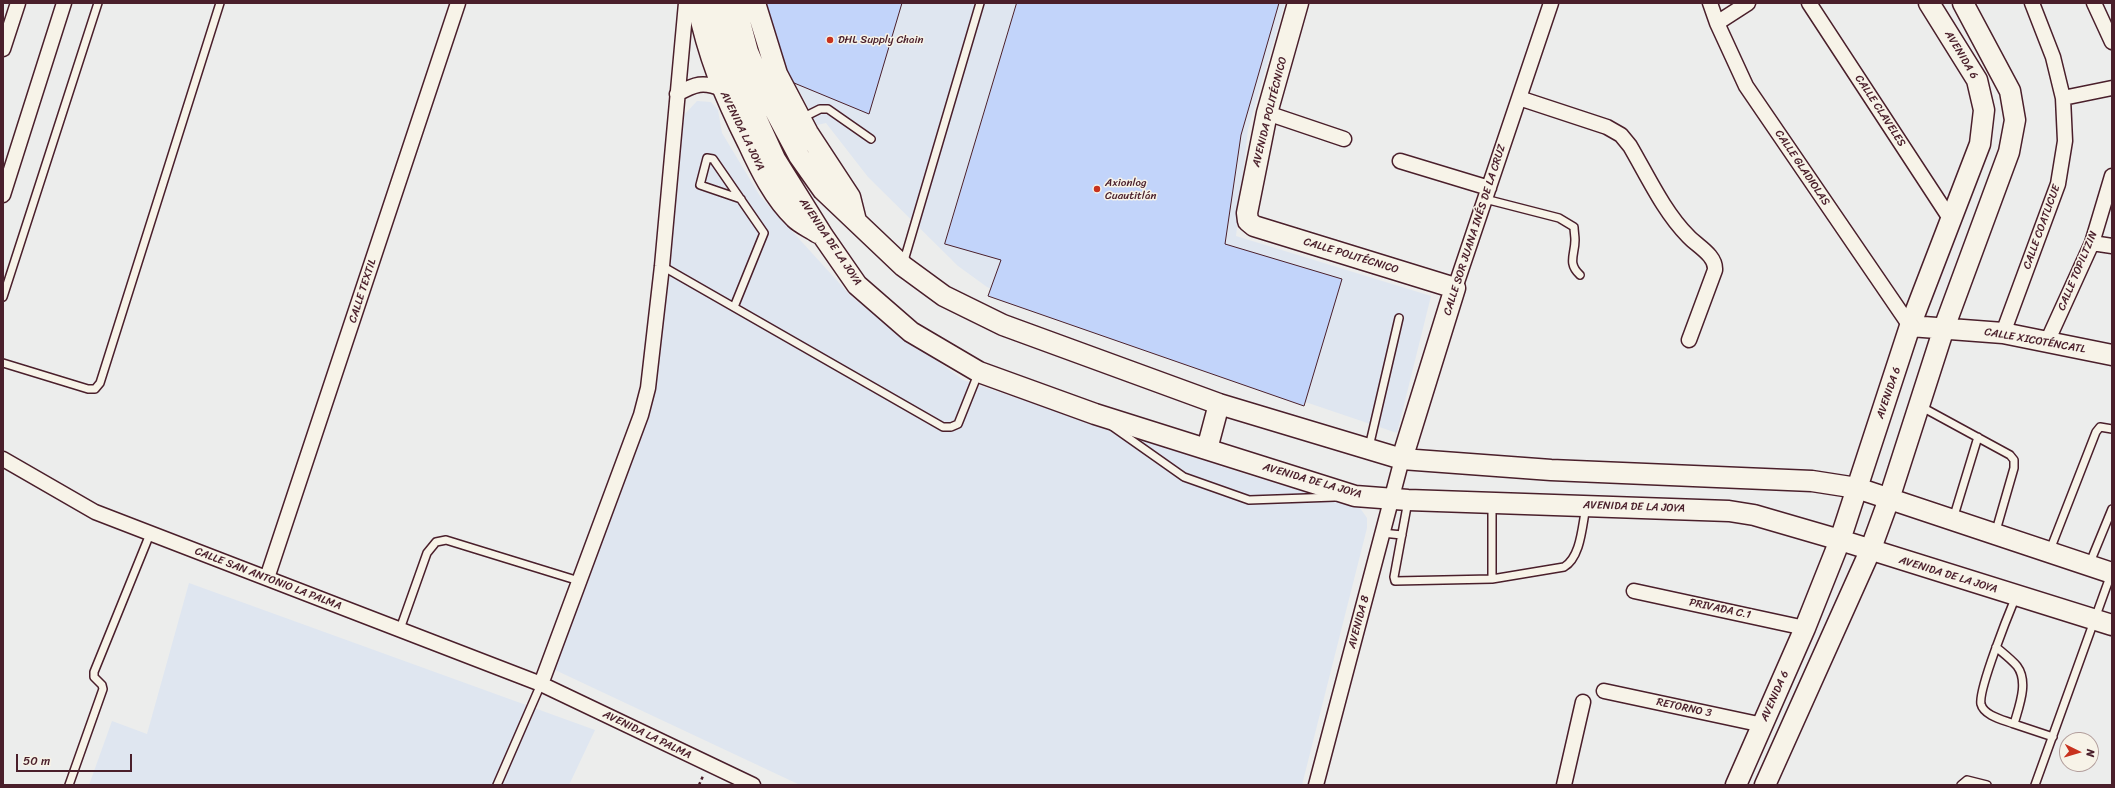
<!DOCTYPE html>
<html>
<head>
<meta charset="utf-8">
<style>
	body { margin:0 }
	#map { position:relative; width:2115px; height:788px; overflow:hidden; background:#ecedec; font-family:Sriracha,sans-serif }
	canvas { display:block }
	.frame { position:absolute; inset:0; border:4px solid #4a1f2b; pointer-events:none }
	.north { position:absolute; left:2059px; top:732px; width:40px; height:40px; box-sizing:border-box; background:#f7f3e8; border:1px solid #b29e9c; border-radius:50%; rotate:95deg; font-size:11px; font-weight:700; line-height:16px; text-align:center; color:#4a1f2b }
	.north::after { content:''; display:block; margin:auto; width:14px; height:18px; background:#c8321e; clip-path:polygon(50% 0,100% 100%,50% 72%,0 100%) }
	.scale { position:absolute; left:16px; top:754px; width:116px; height:18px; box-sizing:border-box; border:2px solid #4a1f2b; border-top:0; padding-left:5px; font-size:12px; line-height:14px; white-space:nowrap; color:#4a1f2b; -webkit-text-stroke:3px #f7f3e8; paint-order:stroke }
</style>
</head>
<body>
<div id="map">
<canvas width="2115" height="788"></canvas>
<div class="frame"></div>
<div class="north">N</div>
<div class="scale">50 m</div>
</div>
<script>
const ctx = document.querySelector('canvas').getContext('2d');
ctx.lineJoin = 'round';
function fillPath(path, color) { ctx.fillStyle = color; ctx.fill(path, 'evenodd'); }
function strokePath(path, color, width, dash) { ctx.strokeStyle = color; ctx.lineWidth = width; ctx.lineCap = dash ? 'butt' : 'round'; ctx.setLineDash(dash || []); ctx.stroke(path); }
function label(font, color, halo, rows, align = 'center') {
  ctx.font = font + ' Sriracha,sans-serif'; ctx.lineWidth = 3; ctx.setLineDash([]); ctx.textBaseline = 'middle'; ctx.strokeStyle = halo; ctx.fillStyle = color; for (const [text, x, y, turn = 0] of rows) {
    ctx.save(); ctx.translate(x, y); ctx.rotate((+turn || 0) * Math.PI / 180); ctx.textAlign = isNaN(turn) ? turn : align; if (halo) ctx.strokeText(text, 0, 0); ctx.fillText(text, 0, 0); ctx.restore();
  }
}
fillPath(new Path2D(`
	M 766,3 L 1285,3 L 1248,129 L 1236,236 L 1431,296 L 1397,433 L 1057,318 L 987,287 L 958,266 L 868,177 L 826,123 L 817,125 L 781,56 Z
	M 697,101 L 711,102 L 718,110 L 722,133 L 760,196 L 852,297 L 963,380 L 1245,474 L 1360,508 L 1367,518 L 1367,528 L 1302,785 L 800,785 L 553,669 L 651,399 L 684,115 Z
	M 189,583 L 595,730 L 569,785 L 89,785 L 112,721 L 147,734 Z`), '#dfe6f0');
const building = new Path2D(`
	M 757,3 L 902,3 L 869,114 L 782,78 Z
	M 1017,3 L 1279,3 L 1241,135 L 1225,244 L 1342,279 L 1304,406 L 988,296 L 1001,260 L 945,244 Z`);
fillPath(building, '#c2d4fa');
strokePath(building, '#4a1f2b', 1);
const lane = new Path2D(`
	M 802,118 L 820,109 L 828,109 L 871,139
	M 1485,199 L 1559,218 L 1574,227 C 1574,231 1575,236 1575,240 C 1575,255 1567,263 1580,275
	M 903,264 L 980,3
	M 662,266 L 943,427 L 951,427 L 958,424 L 978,374
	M 3,297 L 98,3
	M 734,307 L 764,233 L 713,159 L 707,158 L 700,185 L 741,199
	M 3,363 L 88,389 L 95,389 L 100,383 L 220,3
	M 1920,406 L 2010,455 L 2014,460 L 2014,468 L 1995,534
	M 1113,427 L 1184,477 L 1249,500 L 1335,497
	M 1369,447 L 1399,318
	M 1408,501 L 1394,577 L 1395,581 L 1492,579
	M 1492,504 L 1492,579 L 1564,567 C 1581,557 1582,526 1586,507
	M 1953,519 L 1978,437
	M 1382,533 L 1402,535
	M 2050,550 L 2096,432 L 2100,427 L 2112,429
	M 2089,565 L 2112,509
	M 400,629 L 427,553 L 436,542 L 446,540 L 579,581
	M 1996,647 C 2003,653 2011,659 2017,666 C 2029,682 2019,706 2014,724 C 2004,720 1984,716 1981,704 C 1978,690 2009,613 2016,596
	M 2014,724 L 2053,737
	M 69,785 L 103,689 L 102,685 L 94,677 L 94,672 L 150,534
	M 497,785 L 541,684
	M 1961,785 L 1967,780 L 1987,785
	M 2035,785 L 2111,574`);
const street = new Path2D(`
	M 1710,3 L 1717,23 L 1746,86 L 1910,326
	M 1809,3 L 1951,220
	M 2094,3 L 2112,42
	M 1717,23 L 1748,3
	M 3,49 L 18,3
	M 677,94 C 695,84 703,81 722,89
	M 1519,98 L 1607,127 L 1621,135 L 1630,146 C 1647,175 1664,212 1688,236 C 1697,246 1716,255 1715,270 L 1689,340
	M 2063,98 L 2112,88
	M 1267,113 L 1344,139
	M 1400,161 L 1489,188
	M 3,195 L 64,3
	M 2092,243 L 2112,246
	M 1455,288 L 1551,3
	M 2003,333 L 2058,184 L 2065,141 L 2063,98 L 2053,57 L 2032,3
	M 2047,342 L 2092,243 L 2112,176
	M 3,459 L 95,512 L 541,684 L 753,785
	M 267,578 L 458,3
	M 1634,591 L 1805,628
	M 541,684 L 641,415 L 648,388 L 662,266 L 686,3
	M 1604,691 L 1763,725
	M 1316,785 L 1402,459
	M 1564,785 L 1583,702`);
const secondary = new Path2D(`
	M 697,3 C 708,56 724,95 748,143 C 760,169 774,198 795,218 C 801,224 811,228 818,233
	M 715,3 L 725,43 L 742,87 L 775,159 L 823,236 L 857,285 L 911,332 L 979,372 L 1095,414 L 1355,496 L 1408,500 L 1729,511 L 1754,515 L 1840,540 L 2112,625
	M 735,3 L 748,52 L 765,92 L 799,156 L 823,190 L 903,266 L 944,296 L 1003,325 L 1219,404 L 1402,459 L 1551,470 L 1812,481 L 1857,488 L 2112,573
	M 755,3 L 777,74 L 808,133 L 850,197 L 856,221
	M 1298,3 L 1267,113 L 1247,213 L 1248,221 L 1254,226 L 1455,288 L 1402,459
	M 1910,326 L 2003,333 L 2112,355
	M 1207,449 L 1219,404
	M 1736,785 L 1805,628 L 1840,540 L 1910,326 L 1980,144 L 1984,110 L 1977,80 L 1929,3
	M 1765,785 L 1870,551 L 1889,499 L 1944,328 L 2009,152 L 2015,120 L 2010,91 L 1963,3`);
strokePath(lane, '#4a1f2b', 10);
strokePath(street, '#4a1f2b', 17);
strokePath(secondary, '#4a1f2b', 23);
strokePath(new Path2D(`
	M 699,785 L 703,776`), '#4a1f2b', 2.5, [3, 3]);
strokePath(lane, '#f7f3e8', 7);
strokePath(street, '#f7f3e8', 14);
strokePath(secondary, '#f7f3e8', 20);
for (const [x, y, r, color] of [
	[830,40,4,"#c8321e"],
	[1097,189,4,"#c8321e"]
]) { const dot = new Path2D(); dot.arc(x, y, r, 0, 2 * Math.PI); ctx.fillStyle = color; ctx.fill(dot); strokePath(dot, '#f7f3e8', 1.5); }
label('11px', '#4a1f2b', '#f7f3e8', [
	["DHL Supply Chain",838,40],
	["Axionlog",1105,183],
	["Cuautitlán",1105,196]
], 'left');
label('11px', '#4a1f2b', '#f7f3e8', [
	["AVENIDA 6",1961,55,59],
	["CALLE CLAVELES",1880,111,57],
	["AVENIDA POLITÉCNICO",1270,112,-76],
	["AVENIDA LA JOYA",742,131,64],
	["CALLE GLADIOLAS",1802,168,56],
	["CALLE COATLICUE",2042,227,-70],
	["CALLE SOR JUANA INÉS DE LA CRUZ",1475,230,-72],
	["AVENIDA DE LA JOYA",830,242,56],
	["CALLE POLITÉCNICO",1351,256,17],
	["CALLE TOPILTZIN",2078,271,-67],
	["CALLE TEXTIL",363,291,-72],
	["CALLE XICOTÉNCATL",2035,341,10],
	["AVENIDA 6",1889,393,-71],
	["AVENIDA DE LA JOYA",1312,481,16],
	["AVENIDA DE LA JOYA",1634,507,2],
	["AVENIDA DE LA JOYA",1948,575,17],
	["CALLE SAN ANTONIO LA PALMA",268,579,21],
	["PRIVADA C.1",1720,609,12],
	["AVENIDA 8",1359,622,-75],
	["AVENIDA 6",1775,696,-66],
	["RETORNO 3",1684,708,12],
	["AVENIDA LA PALMA",647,735,26]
]);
</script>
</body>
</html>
